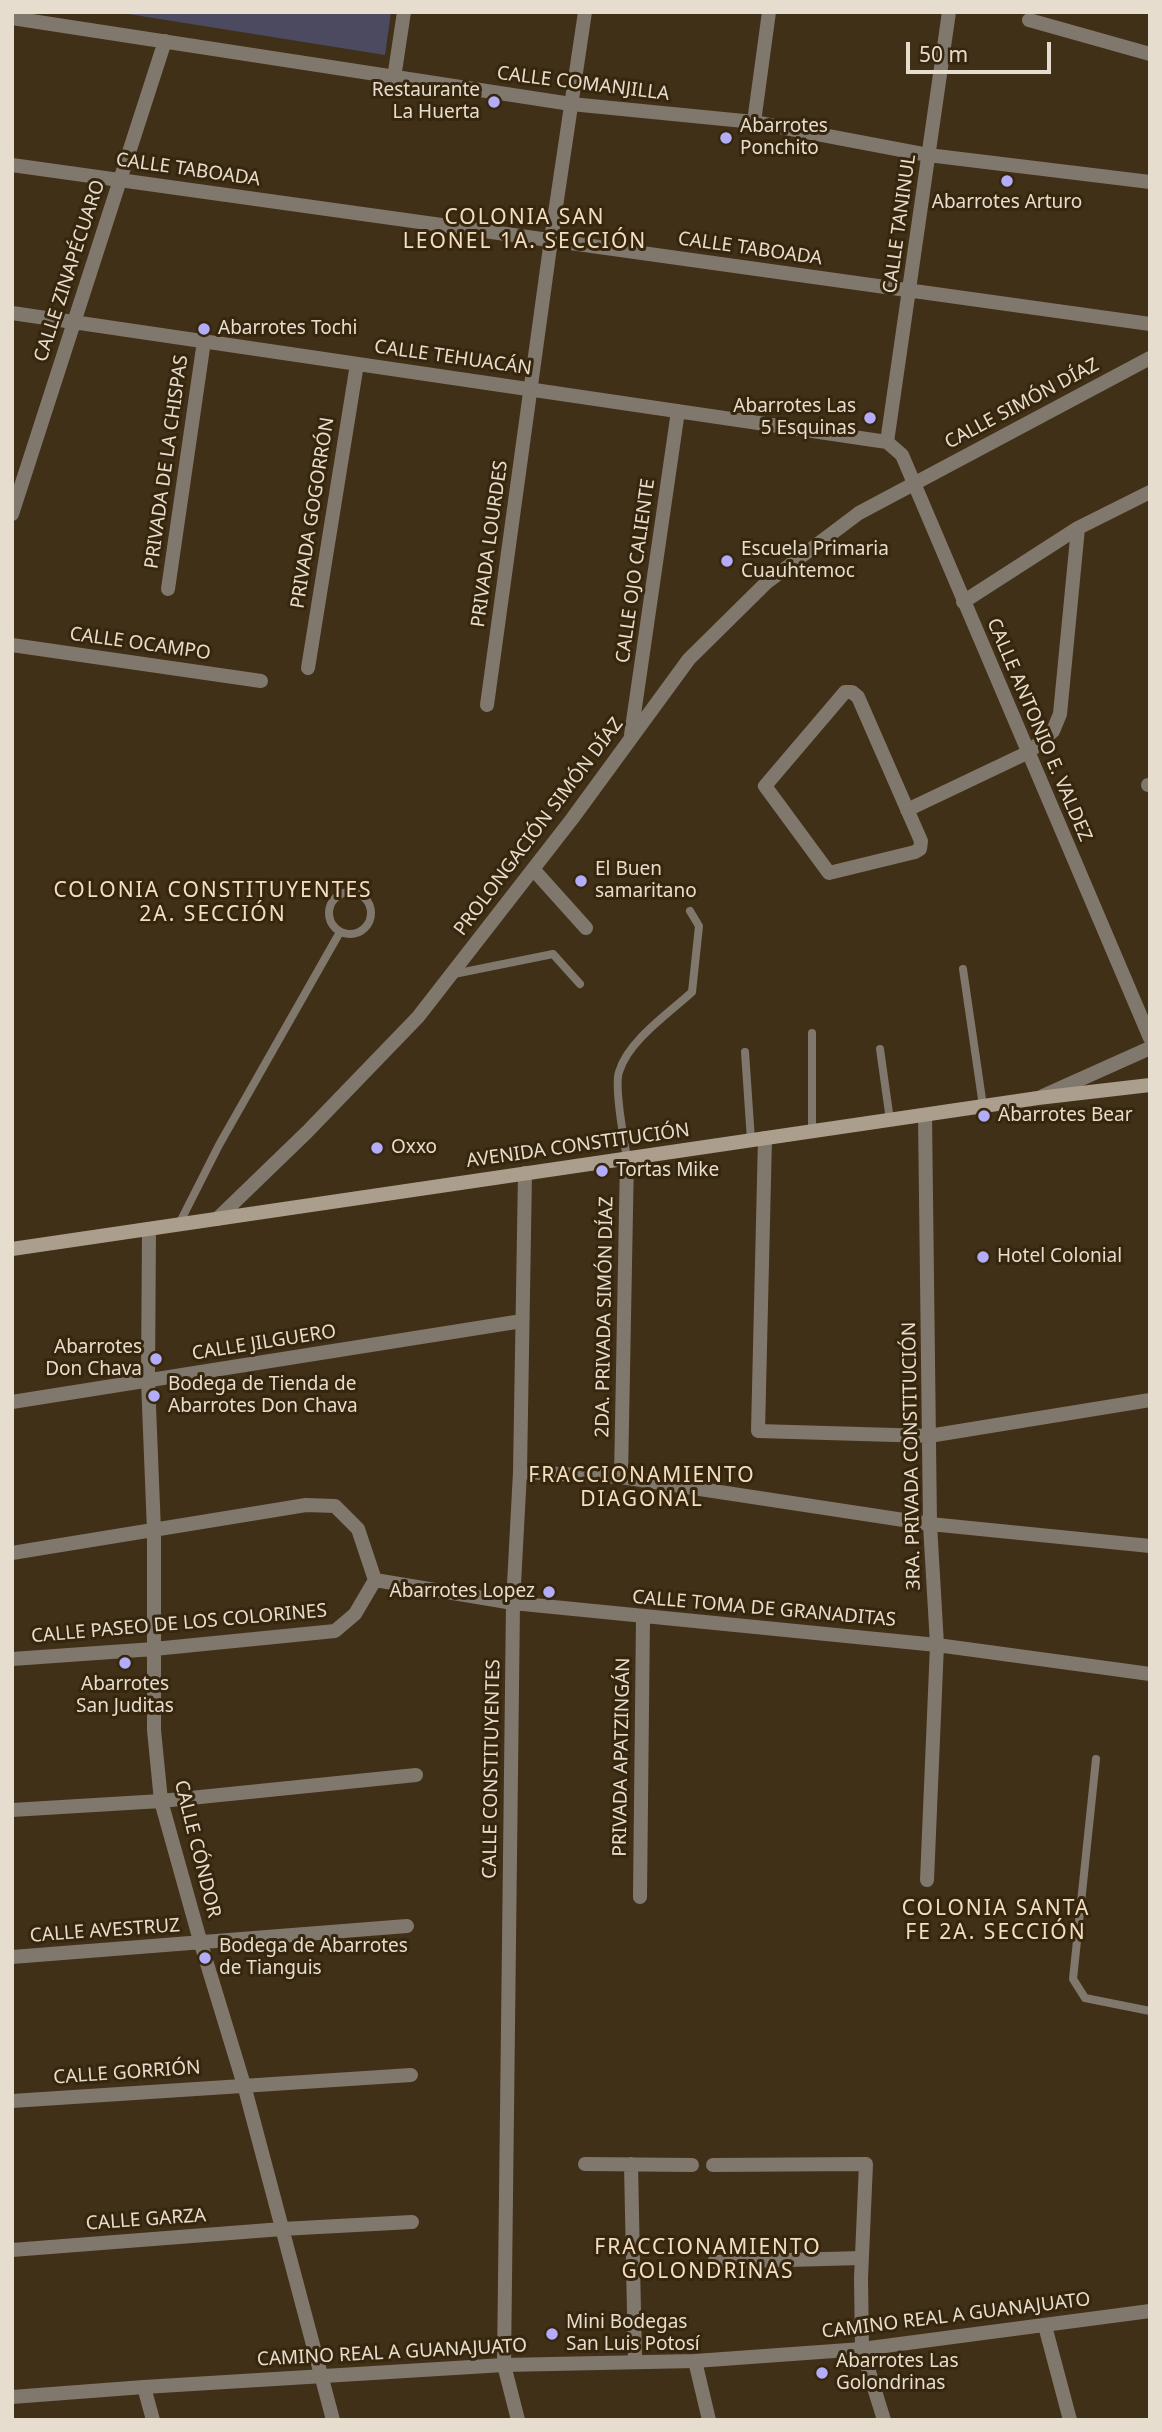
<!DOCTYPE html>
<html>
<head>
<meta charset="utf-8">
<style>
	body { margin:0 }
	#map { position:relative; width:1162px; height:2432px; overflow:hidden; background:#403017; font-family:"Noto Sans",sans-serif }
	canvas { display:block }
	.frame { position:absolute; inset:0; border:14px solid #e7ddce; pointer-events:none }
	.scale { position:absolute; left:906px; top:42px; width:145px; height:32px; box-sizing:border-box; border:4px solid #e7ddce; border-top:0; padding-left:9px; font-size:21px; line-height:24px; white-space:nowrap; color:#e7ddce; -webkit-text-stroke:5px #36260d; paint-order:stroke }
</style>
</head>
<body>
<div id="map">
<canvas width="1162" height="2432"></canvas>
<div class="frame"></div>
<div class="scale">50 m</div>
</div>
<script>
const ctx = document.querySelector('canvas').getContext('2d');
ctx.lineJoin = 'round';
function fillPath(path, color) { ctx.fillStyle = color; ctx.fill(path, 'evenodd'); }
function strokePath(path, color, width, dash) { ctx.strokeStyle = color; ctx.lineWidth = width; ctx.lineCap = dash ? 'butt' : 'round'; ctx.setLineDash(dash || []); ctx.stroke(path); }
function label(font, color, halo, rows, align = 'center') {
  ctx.font = font + ' "Noto Sans",sans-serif'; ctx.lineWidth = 6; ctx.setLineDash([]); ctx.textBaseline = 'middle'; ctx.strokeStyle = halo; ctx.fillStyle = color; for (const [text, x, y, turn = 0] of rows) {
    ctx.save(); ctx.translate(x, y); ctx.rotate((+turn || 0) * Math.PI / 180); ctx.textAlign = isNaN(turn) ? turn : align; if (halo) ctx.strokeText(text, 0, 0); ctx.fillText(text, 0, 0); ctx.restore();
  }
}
fillPath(new Path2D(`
	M 116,12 L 391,12 L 385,55 Z`), '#4b4a61');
strokePath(new Path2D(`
	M329 913a21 21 0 1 1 42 0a21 21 0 1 1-42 0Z
	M 963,969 L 983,1106
	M 454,974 L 553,954 L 580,984
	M 812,1033 L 812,1131
	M 880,1049 L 890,1120
	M 745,1052 L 751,1140
	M 627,1158 C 624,1141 614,1086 619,1072 C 628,1041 669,1013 692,992 L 699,926 L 690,911
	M 179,1224 L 219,1145 L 340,932
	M 1096,1759 L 1073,1979 L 1085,1998 L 1150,2011`), '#80786c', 8);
strokePath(new Path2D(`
	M 12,18 L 571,104 L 754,122 L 928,155 L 1150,182
	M 1029,20 L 1150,54
	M 394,78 L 404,12
	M 754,122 L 769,12
	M 12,165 L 1150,324
	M 12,313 L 887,442
	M 887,442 L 902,455 L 1150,1038
	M 887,442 L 949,12
	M 12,514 L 165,41
	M 168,589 L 204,341
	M 963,602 L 1078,528 L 1150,492
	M 12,645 L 261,681
	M 308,668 L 357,364
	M 845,692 L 852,692 L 858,697 L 921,841 L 920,849 L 915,852 L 829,873 L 765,786 Z
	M 487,705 L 551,240 L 585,12
	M 631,735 L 678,411
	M 1148,785 L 1150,785
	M 907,810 L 1029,752 L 1053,731 L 1060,714 L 1078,528
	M 533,869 L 586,928
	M 1043,1096 L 1150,1048
	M 925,1115 L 930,1524 L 937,1645 L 927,1880
	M 765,1138 L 758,1431 L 929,1436 L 1150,1400
	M 217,1219 L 307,1132 L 418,1017 L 572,819 L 689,659 L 766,583 L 859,513 L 1150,358
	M 149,1229 L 148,1381 L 154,1531 L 154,1730 L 161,1801 L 201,1944 L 244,2085 L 333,2420
	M 12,1402 L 522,1321
	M 520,1472 L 621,1477 L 930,1524 L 1150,1546
	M 621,1477 L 627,1158
	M 12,1553 L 306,1505 L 335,1506 L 358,1529 L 375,1580 L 355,1614 L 335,1631 L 154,1649 L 12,1659
	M 375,1580 L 513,1603 L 937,1645 L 1150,1674
	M 12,1810 L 161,1801 L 416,1775
	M 640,1897 L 643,1617
	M 12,1957 L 407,1926
	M 12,2101 L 411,2075
	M 585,2164 L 692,2165
	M 631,2164 L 635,2361
	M 713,2165 L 866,2164 L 861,2278 L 862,2349 L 884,2420
	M 12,2250 L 282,2229 L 412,2222
	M 714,2262 L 862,2258
	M 1045,2326 L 1070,2420
	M 695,2361 L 709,2420
	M 144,2387 L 153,2420
	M 518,2420 L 504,2365 L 513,1603 L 520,1472 L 525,1173`), '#80786c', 14);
strokePath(new Path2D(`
	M 12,2397 L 144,2387 L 504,2365 L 695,2361 L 862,2349 L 1150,2311`), '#80786c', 14);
strokePath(new Path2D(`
	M 12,1249 L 1038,1098 L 1150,1085`), '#ac9e8c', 14);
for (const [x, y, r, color] of [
	[494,102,7,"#b3adf9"],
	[726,138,7,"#b3adf9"],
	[1007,181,7,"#b3adf9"],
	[204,329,7,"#b3adf9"],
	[870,418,7,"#b3adf9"],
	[727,561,7,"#b3adf9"],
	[581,881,7,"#b3adf9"],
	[984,1116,7,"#b3adf9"],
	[377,1148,7,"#b3adf9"],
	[602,1171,7,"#b3adf9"],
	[983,1257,7,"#b3adf9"],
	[156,1359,7,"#b3adf9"],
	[154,1396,7,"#b3adf9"],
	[549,1592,7,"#b3adf9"],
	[125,1663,7,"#b3adf9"],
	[205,1958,7,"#b3adf9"],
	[552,2334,7,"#b3adf9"],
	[822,2373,7,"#b3adf9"]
]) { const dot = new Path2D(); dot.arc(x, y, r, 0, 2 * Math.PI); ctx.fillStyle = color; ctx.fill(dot); strokePath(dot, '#36260d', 2.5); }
label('19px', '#e7ddce', '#36260d', [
	["CALLE COMANJILLA",583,84,7],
	["CALLE TABOADA",188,170,8],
	["CALLE TANINUL",900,224,-82],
	["CALLE TABOADA",750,249,8],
	["CALLE ZINAPÉCUARO",70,271,-72],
	["CALLE TEHUACÁN",453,358,8],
	["CALLE SIMÓN DÍAZ",1022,404,-28],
	["PRIVADA DE LA CHISPAS",167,462,-82],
	["PRIVADA GOGORRÓN",313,513,-81],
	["PRIVADA LOURDES",490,544,-82],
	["CALLE OJO CALIENTE",636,571,-82],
	["CALLE OCAMPO",140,644,8],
	["CALLE ANTONIO E. VALDEZ",1039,730,67],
	["PROLONGACIÓN SIMÓN DÍAZ",539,827,-53],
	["AVENIDA CONSTITUCIÓN",578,1146,-8],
	["2DA. PRIVADA SIMÓN DÍAZ",605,1317,-89],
	["CALLE JILGUERO",264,1343,-9],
	["3RA. PRIVADA CONSTITUCIÓN",912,1456,-91],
	["CALLE TOMA DE GRANADITAS",764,1609,5],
	["CALLE PASEO DE LOS COLORINES",179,1624,-5],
	["PRIVADA APATZINGÁN",622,1757,-89],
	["CALLE CONSTITUYENTES",492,1769,-89],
	["CALLE CÓNDOR",197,1849,76],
	["CALLE AVESTRUZ",105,1931,-4],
	["CALLE GORRIÓN",127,2073,-4],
	["CALLE GARZA",146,2220,-4],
	["CAMINO REAL A GUANAJUATO",956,2316,-7],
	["CAMINO REAL A GUANAJUATO",392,2353,-3]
]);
label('19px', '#e7ddce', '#36260d', [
	["Restaurante",480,91,"right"],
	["La Huerta",480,113,"right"],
	["Abarrotes",740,127],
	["Ponchito",740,149],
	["Abarrotes Arturo",1007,203,"center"],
	["Abarrotes Tochi",218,329],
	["Abarrotes Las",856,407,"right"],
	["5 Esquinas",856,429,"right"],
	["Escuela Primaria",741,550],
	["Cuauhtemoc",741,572],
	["El Buen",595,870],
	["samaritano",595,892],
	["Abarrotes Bear",998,1116],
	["Oxxo",391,1148],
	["Tortas Mike",616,1171],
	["Hotel Colonial",997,1257],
	["Abarrotes",142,1348,"right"],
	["Don Chava",142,1370,"right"],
	["Bodega de Tienda de",168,1385],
	["Abarrotes Don Chava",168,1407],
	["Abarrotes Lopez",535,1592,"right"],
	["Abarrotes",125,1685,"center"],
	["San Juditas",125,1707,"center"],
	["Bodega de Abarrotes",219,1947],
	["de Tianguis",219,1969],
	["Mini Bodegas",566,2323],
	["San Luis Potosí",566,2345],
	["Abarrotes Las",836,2362],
	["Golondrinas",836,2384]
], 'left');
ctx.letterSpacing = '2px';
label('21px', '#f4dec1', '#36260d', [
	["COLONIA SAN",525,218],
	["LEONEL 1A. SECCIÓN",525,242],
	["COLONIA CONSTITUYENTES",213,891],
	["2A. SECCIÓN",213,915],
	["FRACCIONAMIENTO",642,1476],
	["DIAGONAL",642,1500],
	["COLONIA SANTA",996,1909],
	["FE 2A. SECCIÓN",996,1933],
	["FRACCIONAMIENTO",708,2248],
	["GOLONDRINAS",708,2272]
]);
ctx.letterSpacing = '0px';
</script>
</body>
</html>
